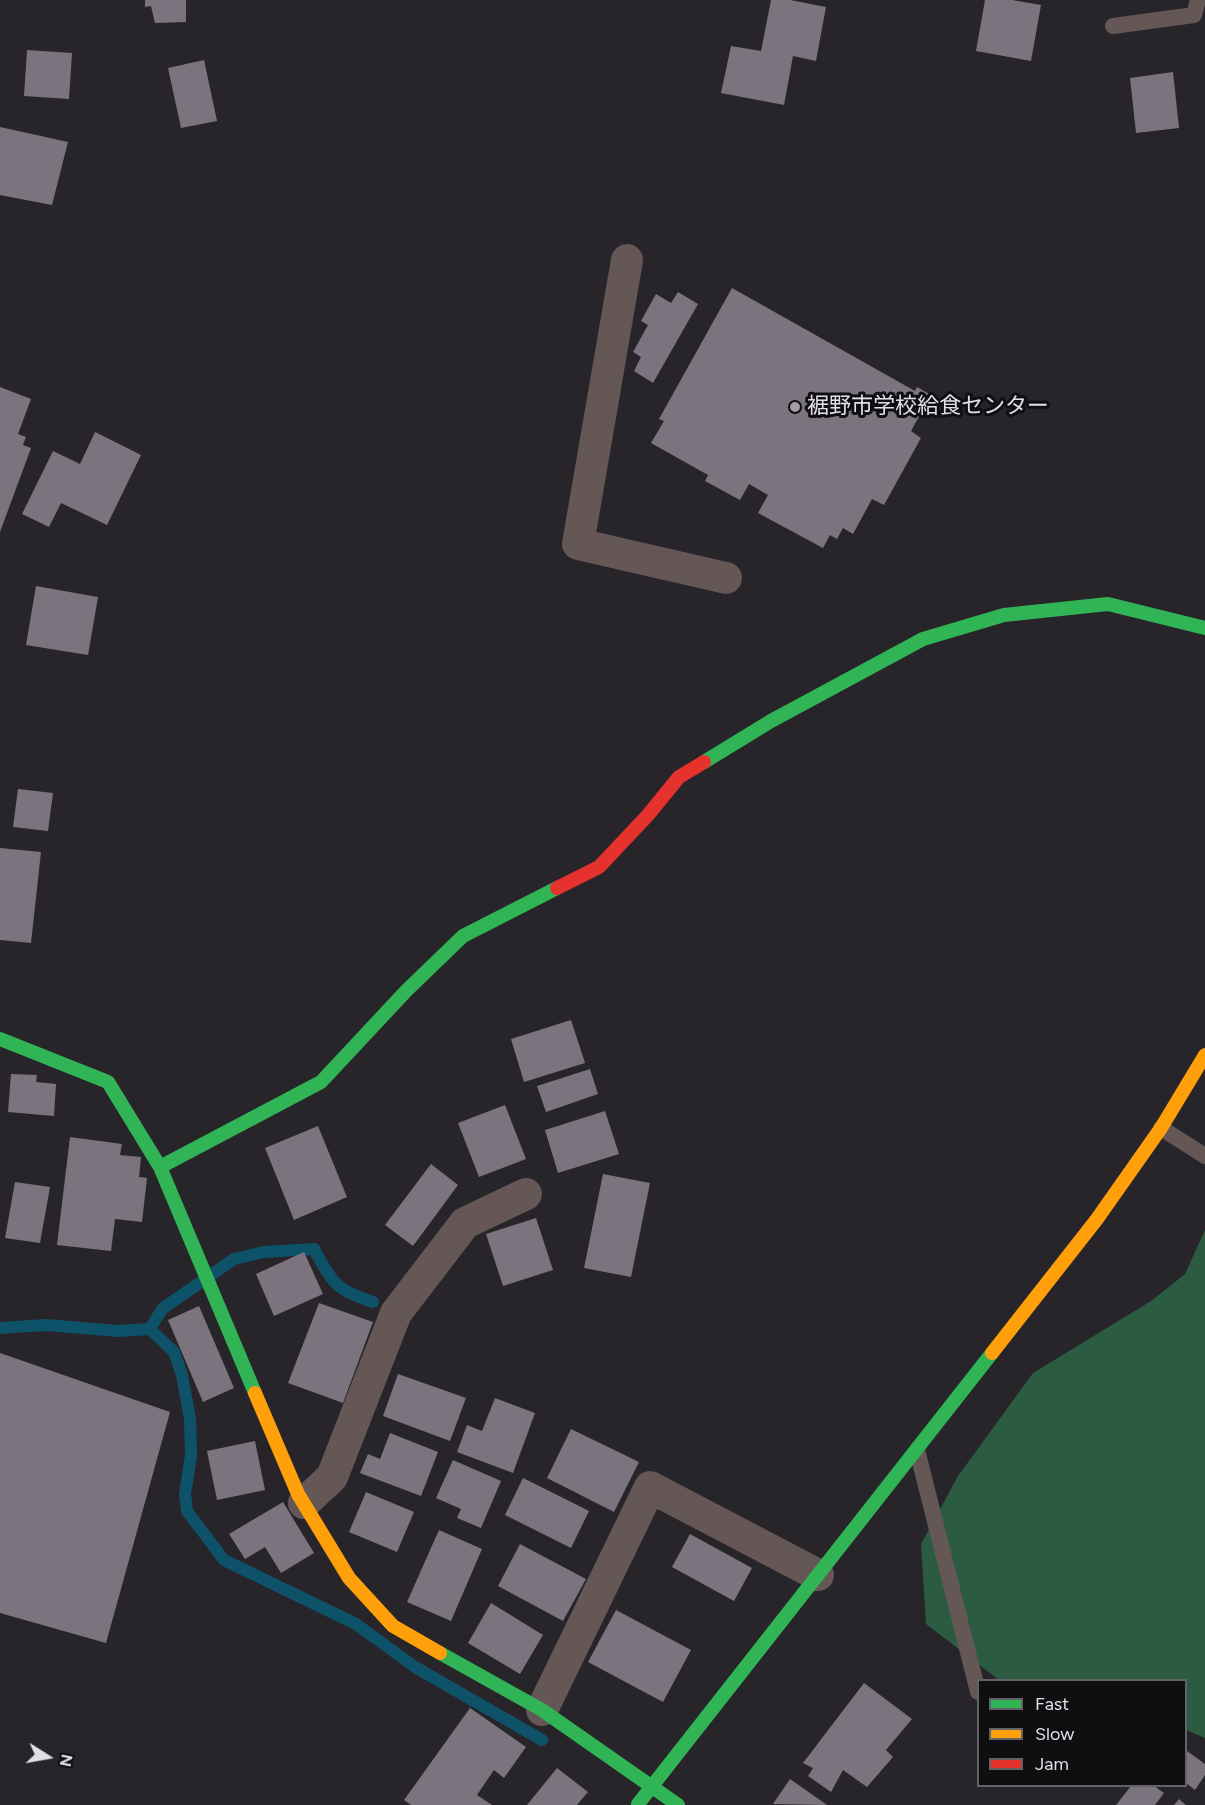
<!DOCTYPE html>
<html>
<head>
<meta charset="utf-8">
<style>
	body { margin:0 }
	#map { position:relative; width:1205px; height:1805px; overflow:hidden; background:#27252a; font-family:Figtree,sans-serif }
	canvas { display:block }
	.legend { position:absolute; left:977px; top:1679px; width:210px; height:108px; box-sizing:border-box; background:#0f0e11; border:2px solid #636266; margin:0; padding:8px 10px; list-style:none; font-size:18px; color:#e1dfe5 }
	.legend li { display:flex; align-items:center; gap:12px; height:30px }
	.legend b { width:30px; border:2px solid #636266 }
	.north { position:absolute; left:18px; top:1727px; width:60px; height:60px; -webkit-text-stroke:4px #0f0e11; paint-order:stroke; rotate:101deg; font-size:16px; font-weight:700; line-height:24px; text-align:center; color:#e1dfe5 }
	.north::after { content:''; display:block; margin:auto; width:21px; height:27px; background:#e1dfe5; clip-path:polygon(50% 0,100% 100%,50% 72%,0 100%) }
</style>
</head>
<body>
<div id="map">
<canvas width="1205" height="1805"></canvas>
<ul class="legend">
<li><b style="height:8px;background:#30b455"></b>Fast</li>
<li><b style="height:8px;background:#ff9f0a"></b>Slow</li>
<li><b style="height:8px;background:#e5322d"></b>Jam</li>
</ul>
<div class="north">N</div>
</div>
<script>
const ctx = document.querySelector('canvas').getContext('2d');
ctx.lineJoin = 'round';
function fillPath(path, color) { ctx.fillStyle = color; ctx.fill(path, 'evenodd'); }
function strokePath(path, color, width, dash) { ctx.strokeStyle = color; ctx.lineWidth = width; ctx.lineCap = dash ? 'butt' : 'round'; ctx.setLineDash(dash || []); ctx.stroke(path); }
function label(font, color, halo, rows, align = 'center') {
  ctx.font = font + ' Figtree,"Noto Sans JP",sans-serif'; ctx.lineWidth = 6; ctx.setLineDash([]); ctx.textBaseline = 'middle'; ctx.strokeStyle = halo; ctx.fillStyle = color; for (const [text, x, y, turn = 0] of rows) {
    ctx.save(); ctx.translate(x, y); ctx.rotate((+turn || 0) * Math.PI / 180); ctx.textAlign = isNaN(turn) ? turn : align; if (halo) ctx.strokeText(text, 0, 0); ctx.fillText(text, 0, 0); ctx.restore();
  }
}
fillPath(new Path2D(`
	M 1205,1230 L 1205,1738 L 1186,1730 L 1186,1680 L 999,1680 L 926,1624 L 921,1544 L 958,1476 L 1033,1373 L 1151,1301 L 1185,1274 Z`), '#2b5b40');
strokePath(new Path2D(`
	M 0,1328 L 46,1325 L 118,1331 L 150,1329 L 174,1352 L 182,1375 L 190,1419 L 191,1455 L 185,1494 L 187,1511 L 224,1560 L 356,1624 L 415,1667 L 542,1740
	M 150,1329 L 162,1309 L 234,1259 L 264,1252 L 314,1249 C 333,1283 335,1290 373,1302`), '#0e5269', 12);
fillPath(new Path2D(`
	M 145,0 L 186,0 L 186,22 L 155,23 L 151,6 L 145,7 Z
	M 771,0 L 790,0 L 826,7 L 816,61 L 793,56 L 784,105 L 721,93 L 731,46 L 761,51 Z
	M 985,0 L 1012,0 L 1041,5 L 1031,61 L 976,51 Z
	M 27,50 L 72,53 L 69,99 L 24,96 Z
	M 204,60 L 217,121 L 181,128 L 168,68 Z
	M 1173,72 L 1179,128 L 1136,133 L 1130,78 Z
	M 0,127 L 68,142 L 52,205 L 0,195 Z
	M 732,288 L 915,391 L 917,387 L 931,395 L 911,431 L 921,438 L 884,505 L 872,499 L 853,534 L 843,528 L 837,539 L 830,535 L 823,548 L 758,513 L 768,495 L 749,484 L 740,500 L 705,481 L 708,475 L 651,443 L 664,421 L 659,419 Z
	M 678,292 L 698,304 L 653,383 L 634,371 L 641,357 L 633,352 L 648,325 L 641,321 L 656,294 L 671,303 Z
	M 0,387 L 31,399 L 18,434 L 26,437 L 23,445 L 31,448 L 0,532 Z
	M 95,432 L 141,455 L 107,525 L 61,503 L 49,527 L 22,514 L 53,451 L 80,464 Z
	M 36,586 L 98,597 L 88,655 L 26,645 Z
	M 18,789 L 53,793 L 48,831 L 13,827 Z
	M 0,848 L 41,852 L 31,943 L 0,940 Z
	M 571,1020 L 585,1063 L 524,1082 L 511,1039 Z
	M 590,1069 L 598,1094 L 546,1112 L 537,1086 Z
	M 11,1074 L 37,1075 L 36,1082 L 56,1084 L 54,1116 L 8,1112 Z
	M 505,1105 L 526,1159 L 479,1177 L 458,1123 Z
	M 605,1111 L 619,1154 L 558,1173 L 545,1130 Z
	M 318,1126 L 347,1197 L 294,1220 L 265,1148 Z
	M 70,1137 L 122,1144 L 120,1155 L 141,1157 L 139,1177 L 147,1178 L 142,1222 L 115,1219 L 111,1251 L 57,1245 Z
	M 431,1164 L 458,1185 L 413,1246 L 385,1225 Z
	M 603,1174 L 650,1183 L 631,1277 L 584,1268 Z
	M 15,1182 L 50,1187 L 40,1243 L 5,1238 Z
	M 536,1218 L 553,1270 L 503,1286 L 486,1234 Z
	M 304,1252 L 323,1294 L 274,1316 L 256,1274 Z
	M 319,1303 L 373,1322 L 343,1403 L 288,1383 Z
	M 199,1306 L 234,1388 L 203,1402 L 168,1320 Z
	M 0,1353 L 170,1412 L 106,1643 L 0,1613 Z
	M 398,1374 L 466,1398 L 450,1441 L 383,1416 Z
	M 495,1398 L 535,1413 L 513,1473 L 457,1452 L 467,1425 L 482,1431 Z
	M 571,1429 L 639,1462 L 614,1512 L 547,1478 Z
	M 390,1433 L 438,1452 L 421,1496 L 360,1473 L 368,1454 L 380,1459 Z
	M 255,1441 L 265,1490 L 217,1500 L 207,1451 Z
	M 453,1460 L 501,1481 L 481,1528 L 457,1518 L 461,1509 L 436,1498 Z
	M 523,1478 L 589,1511 L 571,1548 L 505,1515 Z
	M 366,1492 L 414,1512 L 397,1552 L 349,1532 Z
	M 283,1502 L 314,1553 L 281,1573 L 265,1547 L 245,1559 L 229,1534 Z
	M 439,1530 L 482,1549 L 451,1621 L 407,1602 Z
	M 690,1534 L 752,1568 L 734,1601 L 672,1567 Z
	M 520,1544 L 586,1579 L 563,1621 L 498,1586 Z
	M 491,1603 L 543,1635 L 520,1674 L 468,1643 Z
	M 616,1610 L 691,1650 L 663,1702 L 588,1662 Z
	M 864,1683 L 912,1719 L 886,1750 L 893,1757 L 867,1787 L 843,1770 L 831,1792 L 808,1776 L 813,1768 L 803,1763 Z
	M 470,1708 L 526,1747 L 504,1778 L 494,1770 L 477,1795 L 492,1805 L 411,1805 L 404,1800 Z
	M 1187,1751 L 1205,1764 L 1205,1775 L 1195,1790 L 1186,1783 Z
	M 557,1768 L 588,1792 L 577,1805 L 527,1805 Z
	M 790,1779 L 827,1805 L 773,1804 Z
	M 1131,1786 L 1154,1786 L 1164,1793 L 1155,1805 L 1116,1805 Z
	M 1179,1799 L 1186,1805 L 1174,1805 Z`), '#7b747f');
strokePath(new Path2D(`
	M 1113,26 L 1194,15 L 1198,0
	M 1161,1128 L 1205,1156
	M 917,1450 L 978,1692`), '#645756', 16);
strokePath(new Path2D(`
	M 627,260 L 578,544 L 726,578
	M 304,1503 L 332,1477 L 396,1313 L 465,1223 L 526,1194
	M 542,1710 L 650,1487 L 818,1575`), '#645756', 32);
strokePath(new Path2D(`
	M 704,762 L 771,721 L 923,639 L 1004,615 L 1108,604 L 1205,628
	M 0,1039 L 108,1082 L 160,1167 L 255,1393
	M 160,1167 L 321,1082 L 406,991 L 463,936 L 557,888
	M 440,1653 L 542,1710 L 678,1805
	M 638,1804 L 992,1353`), '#30b455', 14);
strokePath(new Path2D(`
	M 992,1353 L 1097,1219 L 1161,1128 L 1205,1055
	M 255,1393 L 298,1494 L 349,1578 L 393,1626 L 440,1653`), '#ff9f0a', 14);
strokePath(new Path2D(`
	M 557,888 L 599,867 L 648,815 L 679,777 L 704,762`), '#e5322d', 14);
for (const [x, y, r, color] of [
	[795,407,6,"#a09ea4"]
]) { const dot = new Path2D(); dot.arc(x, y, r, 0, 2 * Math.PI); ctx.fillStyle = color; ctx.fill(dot); strokePath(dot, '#0f0e11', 2); }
label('22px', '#e1dfe5', '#0f0e11', [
	["裾野市学校給食センター",807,407]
], 'left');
</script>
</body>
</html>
